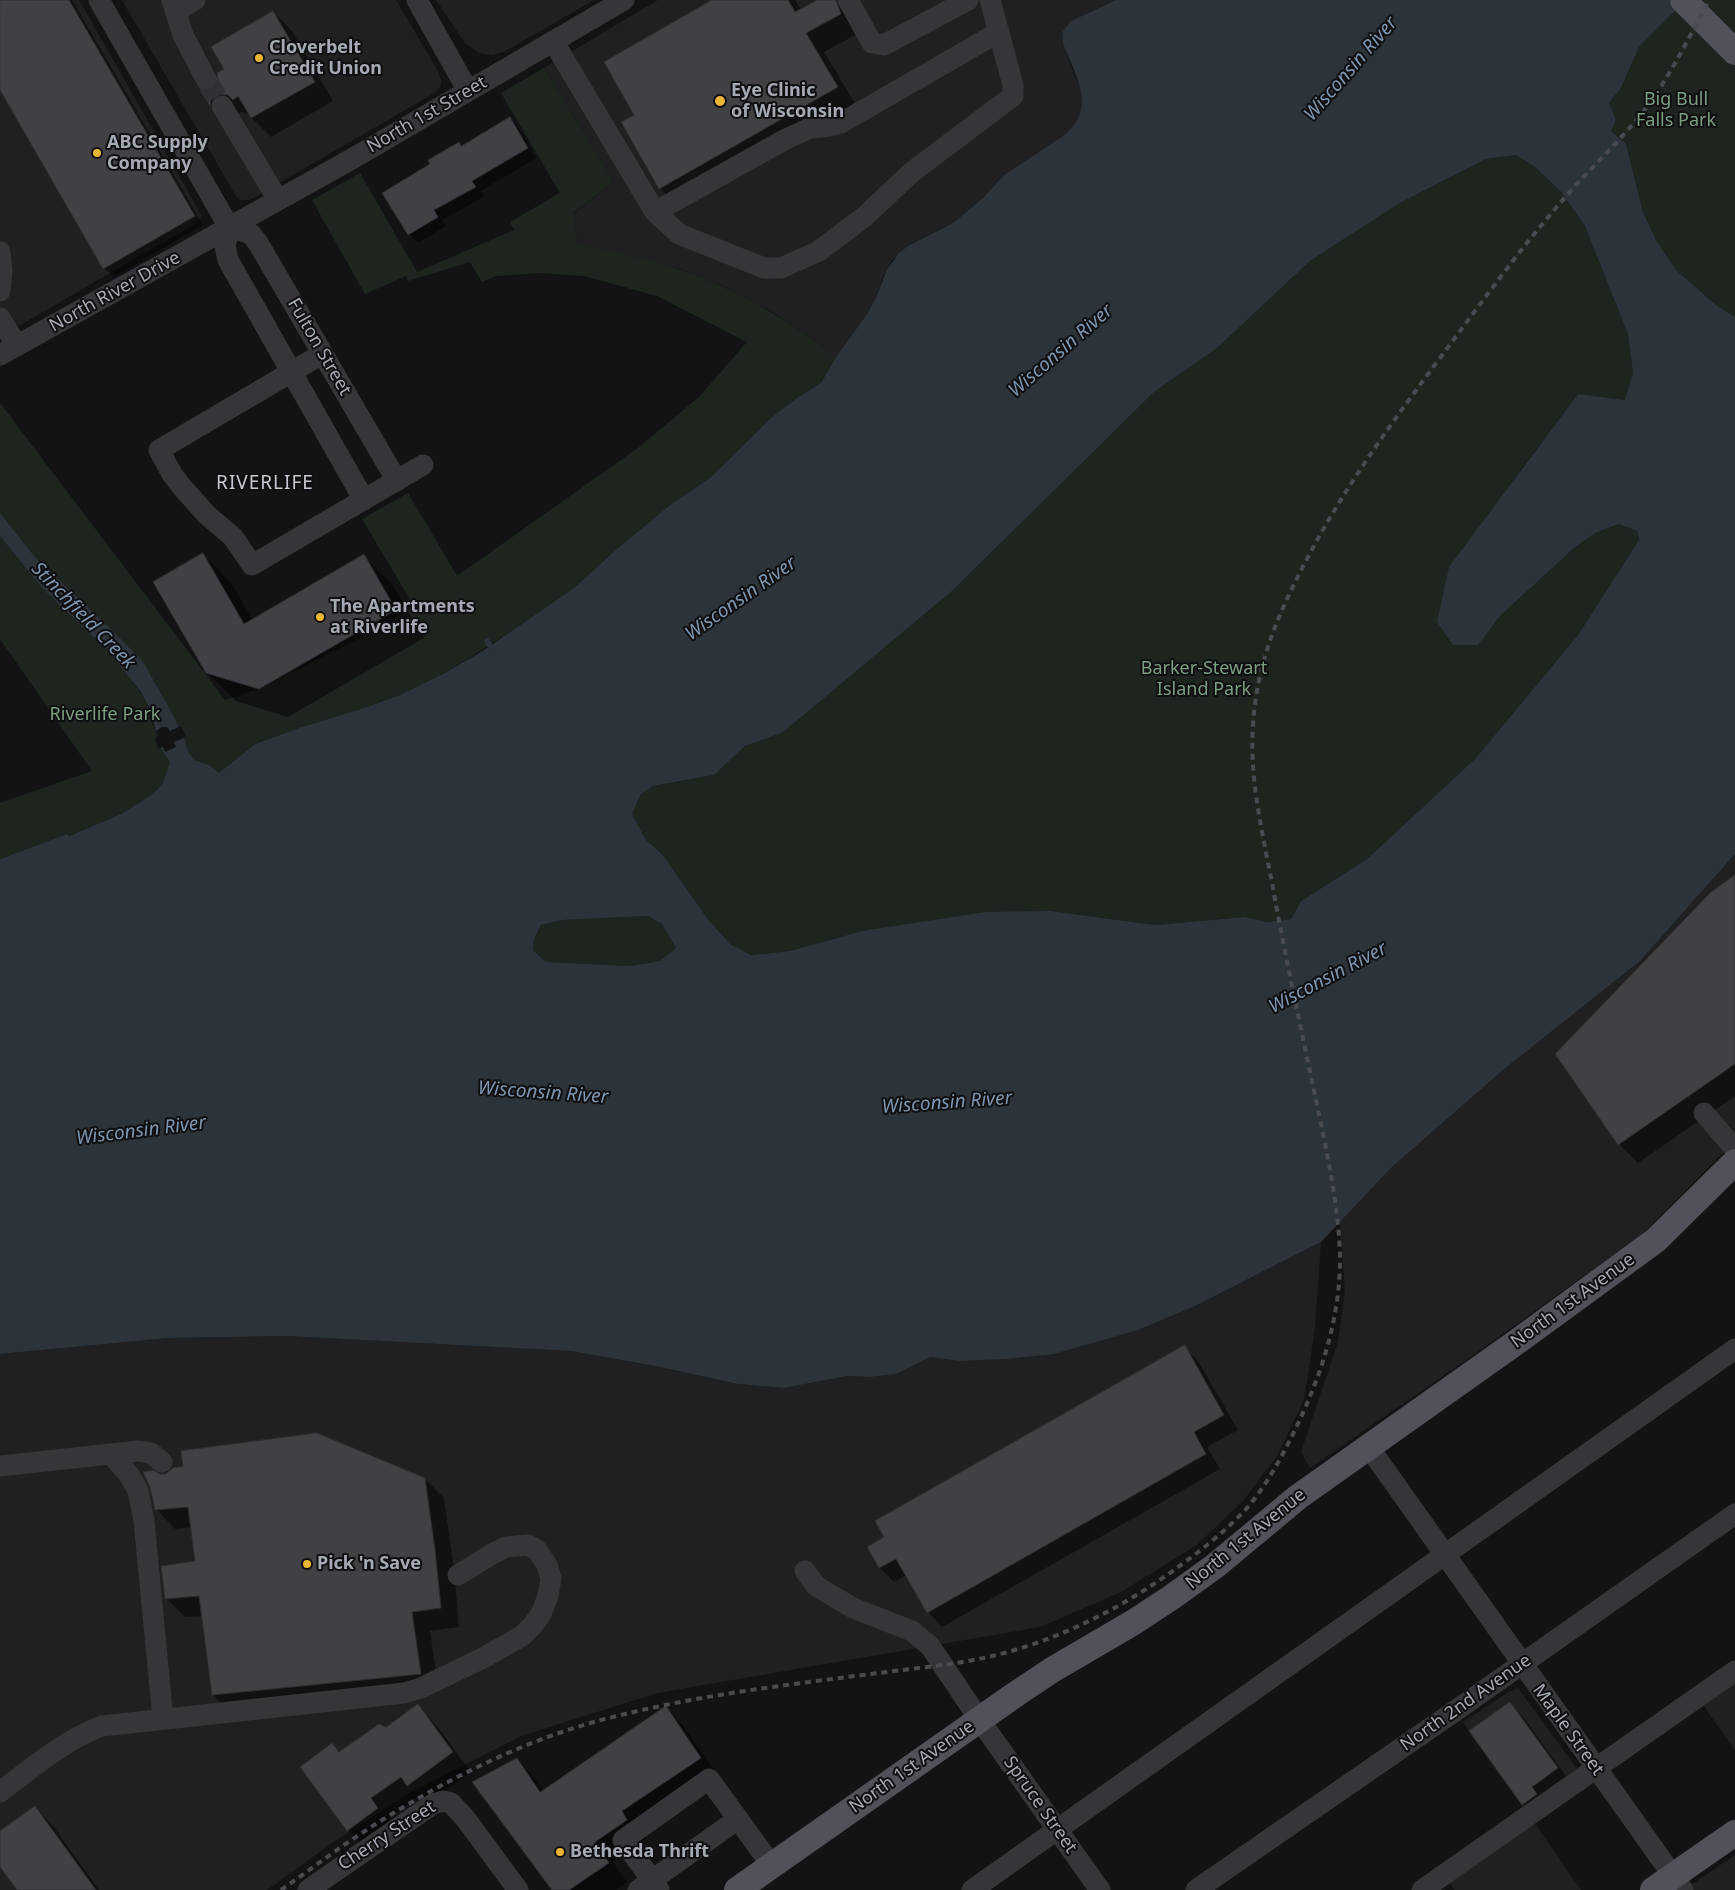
<!DOCTYPE html>
<html>
<head>
<meta charset="utf-8">
<style>
	body { margin:0 }
	canvas { display:block; background:#131315 }
</style>
</head>
<body>
<canvas width="1735" height="1890"></canvas>
<script>
const ctx = document.querySelector('canvas').getContext('2d');
ctx.lineJoin = 'round';
function fillPath(path, color) { ctx.fillStyle = color; ctx.fill(path, 'evenodd'); }
function strokePath(path, color, width, dash) { ctx.strokeStyle = color; ctx.lineWidth = width; ctx.lineCap = dash ? 'butt' : 'round'; ctx.setLineDash(dash || []); ctx.stroke(path); }
function label(font, color, halo, rows, align = 'center') {
  ctx.font = font + ' "Noto Sans",sans-serif'; ctx.lineWidth = 4; ctx.setLineDash([]); ctx.textBaseline = 'middle'; ctx.strokeStyle = halo; ctx.fillStyle = color; for (const [text, x, y, turn = 0] of rows) {
    ctx.save(); ctx.translate(x, y); ctx.rotate((+turn || 0) * Math.PI / 180); ctx.textAlign = isNaN(turn) ? turn : align; if (halo) ctx.strokeText(text, 0, 0); ctx.fillText(text, 0, 0); ctx.restore();
  }
}
fillPath(new Path2D(`
	M 0,0 L 79,0 L 202,216 L 197,223 L 27,321 L 0,338 Z
	M 122,0 L 396,0 L 438,71 L 441,80 L 441,85 L 437,91 L 431,95 L 255,197 L 249,200 L 240,200 L 236,196 Z
	M 436,0 L 594,0 L 504,52 L 492,55 L 480,53 L 465,43 Z
	M 658,0 L 1116,0 L 1071,21 L 1065,50 L 1081,91 L 1083,100 L 1083,108 L 1073,128 L 1066,134 L 1004,175 L 983,198 L 953,223 L 908,246 L 892,260 L 884,274 L 876,298 L 867,314 L 836,357 L 807,335 L 771,311 L 725,287 L 680,269 L 578,244 L 573,214 L 614,182 L 544,68 Z
	M 1735,854 L 1735,1141 L 1641,1235 L 1479,1351 L 1310,1468 L 1301,1452 L 1338,1342 L 1345,1291 L 1340,1222 L 1392,1167 L 1503,1070 L 1640,961 Z
	M 1321,1242 L 1315,1328 L 1304,1400 L 1277,1456 L 1243,1501 L 1197,1545 L 1121,1592 L 1040,1627 L 657,1693 L 521,1736 L 411,1792 L 335,1841 L 267,1890 L 0,1890 L 0,1354 L 168,1338 L 287,1336 L 571,1351 L 655,1366 L 738,1384 L 784,1388 L 847,1376 L 870,1377 L 896,1374 L 930,1357 L 960,1361 L 1195,1306 Z
	M 1735,1676 L 1735,1750 L 1700,1701 Z
	M 1518,1688 L 1580,1773 L 1527,1812 L 1463,1722 L 1507,1693 Z
	M 1531,1818 L 1581,1890 L 1454,1890 L 1448,1880 Z
	M 1735,1855 L 1735,1890 L 1684,1890 Z`), '#201f22');
fillPath(new Path2D(`
	M 1686,0 L 1735,0 L 1735,317 L 1716,305 L 1676,270 L 1656,240 L 1643,212 L 1626,144 L 1611,131 L 1609,103 L 1621,88 L 1639,47 Z
	M 544,68 L 614,182 L 573,213 L 578,244 C 612,252 648,258 681,270 C 738,289 789,320 836,357 L 821,383 L 771,418 L 711,477 L 669,506 L 618,548 L 574,588 L 507,634 L 445,673 L 400,695 L 364,708 L 299,728 L 255,744 L 219,773 L 209,765 L 194,760 L 188,751 L 183,735 L 172,713 L 143,663 L 117,635 L 35,557 L 0,513 L 0,403 L 225,700 L 259,689 L 379,628 L 414,606 L 362,519 L 408,493 L 457,576 L 638,448 L 699,397 L 747,342 L 657,296 L 584,276 L 539,273 L 496,276 L 482,282 L 470,262 L 408,281 L 406,276 L 365,294 L 312,200 L 360,173 L 417,272 L 514,230 L 510,222 L 560,193 L 501,93 Z
	M 1516,155 L 1535,167 L 1561,192 L 1585,226 L 1628,333 L 1633,373 L 1626,400 L 1578,395 L 1519,472 L 1478,645 L 1500,616 L 1573,549 L 1595,533 L 1619,524 L 1637,531 L 1639,540 L 1578,635 L 1476,758 L 1367,859 L 1301,901 L 1291,919 L 1267,922 L 1245,917 L 1155,925 L 1051,911 L 862,931 L 790,951 L 751,955 L 730,944 L 707,918 L 663,855 L 646,840 L 632,814 L 641,794 L 653,786 L 714,775 L 745,746 L 782,733 L 952,591 L 1154,392 L 1217,348 L 1310,261 L 1398,204 L 1486,159 Z
	M 0,536 L 43,589 L 82,627 L 105,647 L 127,673 L 146,701 L 160,748 L 170,762 L 170,768 L 163,783 L 153,794 L 121,814 L 68,836 L 67,834 L 0,859 L 0,803 L 92,771 L 0,639 Z
	M 648,916 L 662,924 L 676,948 L 661,961 L 630,966 L 546,962 L 533,950 L 534,939 L 541,925 L 563,920 Z`), '#1e251f');
fillPath(new Path2D(`
	M 1116,0 L 1686,0 L 1639,47 L 1621,88 L 1609,103 L 1616,120 L 1611,131 L 1626,144 L 1643,212 L 1656,240 L 1676,270 L 1716,305 L 1735,317 L 1735,854 L 1640,961 L 1503,1070 L 1392,1167 L 1321,1242 L 1195,1306 L 1138,1330 L 1054,1354 L 1005,1359 L 960,1361 L 930,1357 L 896,1374 L 870,1377 L 847,1376 L 784,1388 L 738,1384 L 655,1366 L 571,1351 L 287,1336 L 168,1338 L 0,1354 L 0,859 L 67,834 L 69,836 L 121,814 L 153,794 L 163,783 L 170,762 L 160,748 L 150,709 L 141,692 L 105,647 L 82,627 L 43,589 L 0,536 L 0,513 L 35,557 L 117,635 L 143,662 L 172,713 L 183,735 L 188,751 L 194,760 L 209,765 L 219,773 L 255,744 L 299,728 L 364,708 L 400,695 L 445,673 L 484,650 L 574,588 L 618,548 L 669,506 L 711,477 L 771,418 L 797,398 L 821,383 L 836,357 L 867,314 L 876,298 L 887,269 L 899,253 L 908,246 L 953,223 L 983,198 L 1004,175 L 1066,134 C 1092,109 1081,87 1069,58 C 1065,49 1061,41 1063,31 L 1071,21 ZM 1516,155 L 1535,167 L 1561,192 L 1585,226 L 1628,334 L 1633,373 L 1625,400 L 1578,394 L 1449,567 L 1437,622 L 1453,645 L 1478,645 L 1500,616 L 1573,549 L 1595,533 L 1619,524 L 1637,531 L 1639,540 L 1578,635 L 1476,758 L 1367,859 L 1301,901 L 1291,919 L 1267,922 L 1245,917 L 1155,925 L 1051,911 L 986,912 L 862,931 L 790,951 L 751,955 L 730,944 L 707,918 L 663,855 L 646,840 L 632,814 L 641,794 L 653,786 L 714,775 L 745,746 L 782,733 L 952,591 L 1154,392 L 1217,348 L 1310,261 L 1398,204 L 1486,159 ZM 648,916 L 662,924 L 676,948 L 660,961 L 630,966 L 546,962 L 533,950 L 534,939 L 541,925 L 563,920 Z`), '#2c333a');
fillPath(new Path2D(`
	M 181,726 L 186,737 L 174,742 L 176,747 L 165,752 L 163,747 L 158,749 L 155,738 L 158,736 L 156,731 L 162,727 L 167,727 L 170,731 Z`), '#131315');
fillPath(new Path2D(`
	M 0,0 L 72,0 L 203,225 L 114,277 L 104,268 L 0,88 Z
	M 714,0 L 795,0 L 801,10 L 820,0 L 838,0 L 859,33 L 824,52 L 856,105 L 678,206 L 660,188 L 636,115 Z
	M 273,12 L 292,31 L 333,101 L 271,137 L 248,114 L 242,112 L 235,114 L 229,124 L 211,106 L 202,92 L 213,91 L 218,86 L 226,70 Z
	M 510,119 L 519,128 L 536,158 L 481,191 L 484,197 L 442,220 L 446,226 L 418,243 L 409,234 L 462,147 Z
	M 203,554 L 231,583 L 253,620 L 364,556 L 392,584 L 424,638 L 288,717 L 236,701 L 207,673 Z
	M 1735,876 L 1735,1096 L 1638,1163 L 1619,1144 Z
	M 1184,1347 L 1198,1361 L 1238,1430 L 1207,1447 L 1220,1469 L 942,1627 L 928,1612 L 906,1575 L 894,1582 L 880,1568 L 869,1547 Z
	M 159,1475 L 425,1479 L 444,1498 L 454,1570 L 459,1627 L 430,1631 L 439,1692 L 233,1714 L 213,1695 L 203,1616 L 185,1617 L 166,1598 L 196,1562 L 192,1527 L 175,1529 L 156,1509 Z
	M 1510,1704 L 1524,1718 L 1571,1783 L 1537,1818 L 1523,1804 Z
	M 417,1706 L 436,1725 L 471,1772 L 427,1804 L 419,1796 L 389,1818 L 396,1828 L 367,1849 L 348,1830 L 332,1744 L 341,1753 L 386,1728 Z
	M 665,1708 L 684,1727 L 719,1777 L 640,1831 L 646,1839 L 613,1862 L 627,1882 L 616,1890 L 553,1890 L 517,1760 L 536,1779 L 544,1791 Z
	M 35,1807 L 53,1826 L 99,1890 L 18,1890 L 0,1865 L 0,1833 Z`), '#0007');
strokePath(new Path2D(`
	M 487,641 L 494,652`), '#2c333a', 5.5);
const building = new Path2D(`
	M 0,0 L 69,0 L 195,216 L 103,269 L 0,90 Z
	M 712,0 L 788,0 L 795,12 L 817,0 L 836,0 L 841,14 L 806,33 L 838,87 L 659,189 L 621,122 L 634,115 L 604,62 Z
	M 273,11 L 315,82 L 251,118 L 238,96 L 233,100 L 228,95 L 222,94 L 216,95 L 211,100 L 210,106 L 200,90 L 206,91 L 212,90 L 217,85 L 218,80 L 217,73 L 224,69 L 211,47 Z
	M 510,117 L 528,148 L 472,181 L 476,187 L 434,210 L 438,217 L 408,235 L 382,193 L 430,164 L 428,160 L 459,142 L 461,146 Z
	M 203,553 L 244,624 L 364,554 L 396,610 L 259,689 L 206,673 L 153,582 Z
	M 1735,875 L 1735,1064 L 1618,1145 L 1555,1054 L 1711,892 Z
	M 1185,1345 L 1224,1415 L 1194,1432 L 1206,1454 L 927,1613 L 896,1559 L 879,1568 L 867,1547 L 884,1537 L 875,1521 Z
	M 317,1433 L 425,1478 L 435,1550 L 441,1608 L 412,1612 L 421,1674 L 212,1695 L 199,1596 L 165,1599 L 163,1583 L 161,1566 L 195,1561 L 188,1507 L 155,1510 L 150,1487 L 143,1472 L 153,1470 L 160,1474 L 166,1474 L 173,1468 L 183,1466 L 181,1451 Z
	M 1510,1702 L 1558,1768 L 1532,1787 L 1537,1794 L 1522,1805 L 1469,1731 Z
	M 418,1704 L 453,1752 L 407,1786 L 401,1777 L 371,1798 L 378,1808 L 347,1831 L 300,1767 L 332,1743 L 339,1752 L 379,1724 L 386,1727 Z
	M 666,1706 L 701,1758 L 622,1811 L 627,1820 L 595,1842 L 609,1863 L 569,1890 L 552,1890 L 472,1782 L 517,1758 L 540,1792 Z
	M 35,1806 L 96,1890 L 17,1890 L 0,1867 L 0,1831 Z`);
fillPath(building, '#404045');
strokePath(building, '#2e2d31', 1);
strokePath(new Path2D(`
	M 206,79 L 222,106`), '#303135', 21, [21, 11]);
strokePath(new Path2D(`
	M 99,0 L 229,227 L 225,246 L 228,260 L 364,500
	M 172,0 L 183,35 L 206,79
	M 417,0 L 468,91
	M 848,0 L 872,43 L 884,45 L 968,0
	M 176,11 L 195,0
	M 553,41 L 655,212 L 679,234 L 764,268 L 781,268 L 819,251 L 864,217 L 912,172 L 1013,96 L 1013,85 L 990,0
	M 222,106 L 278,200
	M 655,212 L 786,139 L 810,128 L 824,127 L 841,123 L 999,32
	M 229,227 L 251,234 L 258,243 L 397,481
	M 0,252 L 2,271 L 0,291
	M 0,318 L 17,346
	M 322,354 L 159,450 L 172,474 L 181,486 L 207,515 L 233,537 L 252,565 L 423,465
	M 0,355 L 350,160 L 624,0
	M 1704,1113 L 1735,1149
	M 1368,1446 L 1683,1890
	M 112,1455 L 129,1475 L 138,1490 L 144,1521 L 163,1719
	M 0,1466 L 138,1451 L 151,1453 L 162,1462
	M 805,1571 L 816,1586 L 853,1608 L 912,1631 L 930,1646 L 979,1719 L 1100,1890
	M 0,1792 C 32,1768 64,1740 102,1726 L 404,1693 L 421,1688 L 483,1658 L 522,1636 L 533,1625 L 541,1614 L 548,1596 L 551,1578 L 547,1565 L 537,1550 L 528,1545 L 506,1547 L 492,1554 L 458,1575
	M 308,1890 L 433,1804 L 443,1801 L 451,1803 L 465,1818 L 518,1890
	M 638,1890 L 738,1819
	M 659,1890 L 623,1840 L 709,1779 L 772,1866
	M 972,1890 L 1735,1349
	M 1196,1890 L 1455,1711 L 1735,1514
	M 1422,1890 L 1735,1671`), '#35353a', 21);
strokePath(new Path2D(`
	M 1683,0 L 1735,52
	M 737,1890 L 1016,1694 L 1052,1670 L 1134,1622 L 1172,1597 L 1215,1566 L 1298,1497 L 1518,1341 L 1656,1240 L 1735,1162
	M 1653,1890 L 1735,1833`), '#515259', 26);
strokePath(new Path2D(`
	M 281,1890 C 311,1869 340,1847 371,1827 C 448,1778 531,1736 621,1715 C 706,1694 793,1684 879,1673 C 915,1668 953,1665 988,1657 C 1054,1642 1119,1610 1174,1570 C 1199,1552 1226,1531 1247,1508 C 1265,1487 1279,1462 1291,1438 C 1320,1380 1341,1319 1340,1254 C 1338,1199 1325,1144 1314,1091 C 1300,1023 1285,956 1273,888 C 1263,835 1249,780 1253,725 C 1257,661 1279,612 1308,557 C 1345,487 1390,425 1437,362 C 1476,310 1513,258 1555,209 C 1584,174 1619,143 1647,107 C 1671,74 1690,36 1709,0`), '#4a4b51', 4, [6, 5]);
for (const [x, y, r, color] of [
	[259,58,5,"#eab636"],
	[720,101,6,"#eab636"],
	[97,153,5,"#eab636"],
	[320,617,5,"#eab636"],
	[307,1564,5,"#eab636"],
	[560,1852,5,"#eab636"]
]) { const dot = new Path2D(); dot.arc(x, y, r, 0, 2 * Math.PI); ctx.fillStyle = color; ctx.fill(dot); strokePath(dot, '#0f0e10', 2); }
label('bold 18px', '#a6aab5', '#0f0e10', [
	["Cloverbelt",269,48],
	["Credit Union",269,69],
	["Eye Clinic",731,91],
	["of Wisconsin",731,112],
	["ABC Supply",107,143],
	["Company",107,164],
	["The Apartments",330,607],
	["at Riverlife",330,628],
	["Pick 'n Save",317,1564],
	["Bethesda Thrift",570,1852]
], 'left');
label('18px', '#7d9f81', '#0f0e10', [
	["Big Bull",1676,100],
	["Falls Park",1676,121],
	["Barker-Stewart",1204,669],
	["Island Park",1204,690],
	["Riverlife Park",105,715]
]);
label('18px', '#a6aab5', '#0f0e10', [
	["North 1st Street",427,115,-30],
	["North River Drive",115,292,-29],
	["Fulton Street",319,347,60],
	["North 1st Avenue",1573,1301,-36],
	["North 1st Avenue",1246,1539,-39],
	["North 2nd Avenue",1466,1703,-35],
	["Maple Street",1568,1730,54],
	["North 1st Avenue",912,1767,-35],
	["Spruce Street",1040,1805,55],
	["Cherry Street",387,1836,-33]
]);
label('italic 19px', '#7e96af', '#0f0e10', [
	["Wisconsin River",1351,69,-49],
	["Wisconsin River",1061,351,-41],
	["Wisconsin River",741,599,-35],
	["Stinchfield Creek",83,616,46],
	["Wisconsin River",1328,978,-28],
	["Wisconsin River",543,1093,4],
	["Wisconsin River",947,1103,-4],
	["Wisconsin River",141,1131,-7]
]);
ctx.letterSpacing = '1px';
label('19px', '#c6c9d1', '#0f0e10', [
	["RIVERLIFE",265,484]
]);
ctx.letterSpacing = '0px';
</script>
</body>
</html>
